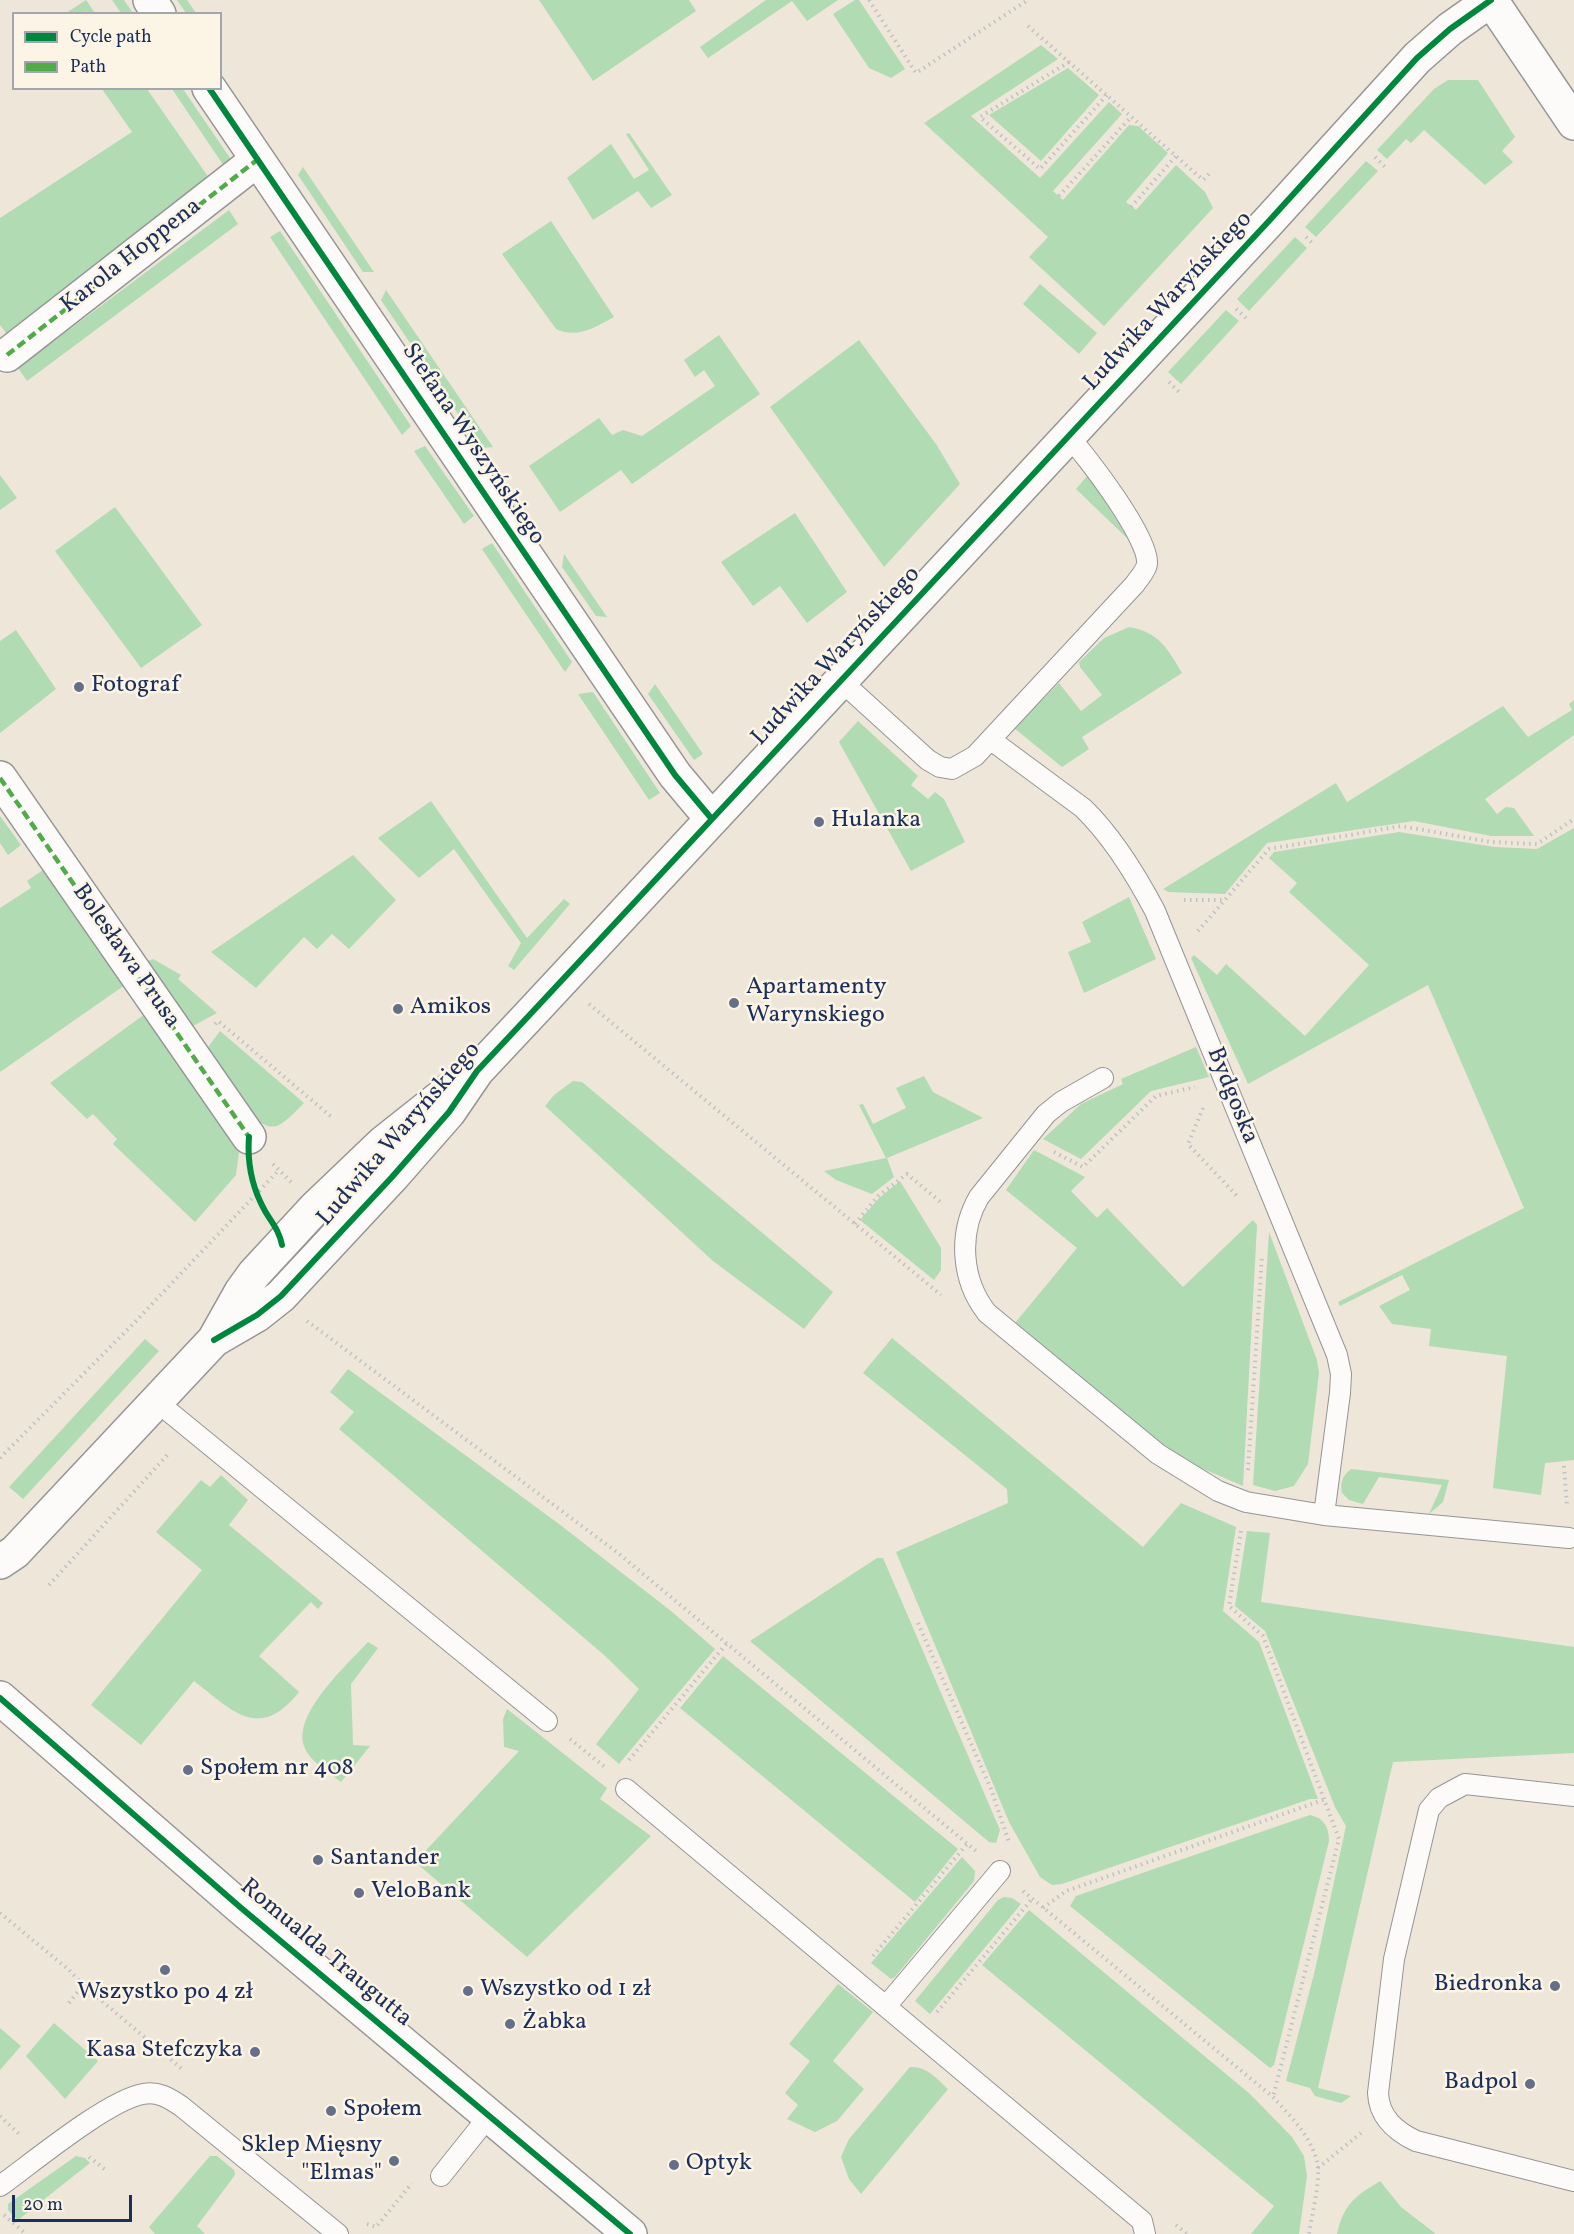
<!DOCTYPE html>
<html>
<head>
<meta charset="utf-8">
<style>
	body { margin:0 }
	#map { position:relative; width:1574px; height:2234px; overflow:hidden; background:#eee6d9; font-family:Vollkorn,serif }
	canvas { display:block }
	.legend { position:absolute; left:12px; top:12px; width:210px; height:78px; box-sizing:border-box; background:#fcf5e5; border:2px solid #a2a6af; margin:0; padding:8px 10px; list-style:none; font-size:18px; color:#1b2f5e }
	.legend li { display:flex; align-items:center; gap:12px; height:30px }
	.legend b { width:30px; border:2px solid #a2a6af }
	.scale { position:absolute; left:12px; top:2195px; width:120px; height:27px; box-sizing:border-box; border:3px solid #1b2f5e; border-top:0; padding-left:8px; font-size:18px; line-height:21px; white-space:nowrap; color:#1b2f5e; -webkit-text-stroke:4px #fcf5e5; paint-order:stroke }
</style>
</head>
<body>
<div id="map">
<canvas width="1574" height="2234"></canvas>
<ul class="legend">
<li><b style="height:8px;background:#00873e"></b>Cycle path</li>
<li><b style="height:8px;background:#52ab49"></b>Path</li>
</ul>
<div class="scale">20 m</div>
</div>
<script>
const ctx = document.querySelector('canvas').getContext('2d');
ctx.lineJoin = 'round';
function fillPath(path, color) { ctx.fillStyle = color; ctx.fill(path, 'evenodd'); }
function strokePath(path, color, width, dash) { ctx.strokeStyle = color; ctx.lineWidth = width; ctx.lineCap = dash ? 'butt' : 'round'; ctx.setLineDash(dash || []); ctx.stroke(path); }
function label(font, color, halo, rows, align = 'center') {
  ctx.font = font + ' Vollkorn,serif'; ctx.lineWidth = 5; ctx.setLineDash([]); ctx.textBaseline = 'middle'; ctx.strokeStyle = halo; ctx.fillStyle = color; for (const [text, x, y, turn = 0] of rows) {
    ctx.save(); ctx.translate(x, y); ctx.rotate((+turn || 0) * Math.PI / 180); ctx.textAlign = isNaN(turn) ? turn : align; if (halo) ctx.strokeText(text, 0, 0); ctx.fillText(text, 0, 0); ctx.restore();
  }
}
fillPath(new Path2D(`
	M 86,0 L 95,13 L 66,13 Z
	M 112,0 L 124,0 L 133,13 L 121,13 Z
	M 177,0 L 187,0 L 196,13 L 186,13 Z
	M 539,0 L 689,0 L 696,11 L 593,81 Z
	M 766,0 L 838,0 L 807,21 L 792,1 L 708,58 L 700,47 Z
	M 855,0 L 859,0 L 905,69 L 891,78 L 869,68 L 833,14 Z
	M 1041,45 L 1058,59 L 971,116 L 1040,178 L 1109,102 L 1122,114 L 1053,191 L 1063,200 L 1129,125 L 1138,126 L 1168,153 L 1126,202 L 1136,210 L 1176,165 L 1205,192 L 1213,208 L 1104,326 L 1029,257 L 1048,237 L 924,123 Z
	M 1068,68 L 1099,95 L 1041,161 L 989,115 Z
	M 1448,80 L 1478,80 L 1515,137 L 1502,151 L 1513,162 L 1485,185 L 1424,130 L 1411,143 L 1406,139 L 1387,159 L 1377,150 L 1434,89 Z
	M 102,89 L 147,89 L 209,178 L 9,337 L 0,325 L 0,218 L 132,132 Z
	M 172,89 L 183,89 L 230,158 L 226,169 Z
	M 629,133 L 672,195 L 651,208 L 638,191 L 593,220 L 567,178 L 611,144 L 634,179 L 649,170 L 626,134 Z
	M 1366,161 L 1378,171 L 1316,237 L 1305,227 Z
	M 303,167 L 374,272 L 363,272 L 298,175 Z
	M 229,210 L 238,224 L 27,381 L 18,368 Z
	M 551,221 L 614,317 C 595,327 578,339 556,329 L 502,254 Z
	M 280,231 L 411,426 L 402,435 L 270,237 Z
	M 1295,237 L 1307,248 L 1249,311 L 1237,299 Z
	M 1040,284 L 1097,333 L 1079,354 L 1023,304 Z
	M 386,290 L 493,447 L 481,448 L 381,300 Z
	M 1226,310 L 1239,321 L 1181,384 L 1168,372 Z
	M 719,335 L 760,394 L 632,484 L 621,470 L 560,512 L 529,466 L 599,418 L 612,435 L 623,430 L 642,436 L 715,386 L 704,370 L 695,377 L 684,360 Z
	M 859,340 L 936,444 L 960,484 L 884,567 L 770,407 Z
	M 425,446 L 474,516 L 464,524 L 414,451 Z
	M 0,475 L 17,498 L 0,510 Z
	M 1088,475 L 1090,477 L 1130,541 L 1076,489 Z
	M 115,507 L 202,625 L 141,668 L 55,551 Z
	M 795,513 L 847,592 L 807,623 L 780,586 L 753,606 L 721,562 Z
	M 492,543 L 572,662 L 565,672 L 482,549 Z
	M 564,554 L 607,617 L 596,616 L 562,567 Z
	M 1129,627 C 1159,632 1168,649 1182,673 L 1082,737 L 1089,749 L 1062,767 L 1014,728 L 1059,683 L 1081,711 L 1102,695 L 1080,667 L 1079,662 L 1104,638 Z
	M 16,630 L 56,689 L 0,733 L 0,641 Z
	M 655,684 L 703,754 L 694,760 L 648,694 Z
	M 593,692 L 660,793 L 649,800 L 578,694 Z
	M 1574,700 L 1574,735 L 1485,799 L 1497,814 L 1506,807 L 1514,808 L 1534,836 L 1491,836 L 1414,821 L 1267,843 L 1225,894 L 1168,892 L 1163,889 L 1336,783 L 1347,802 L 1503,706 L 1528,737 L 1572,710 L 1569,704 Z
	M 858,721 L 918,776 L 911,785 L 928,799 L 935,792 L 944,799 L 965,842 L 911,871 L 839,742 Z
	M 431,801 L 527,938 L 564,899 L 570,904 L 514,970 L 508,966 L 521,943 L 454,849 L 419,878 L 378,838 Z
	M 0,816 L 21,845 L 8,855 L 0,843 Z
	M 1574,828 L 1574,1460 L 1545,1463 L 1541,1495 L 1493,1488 L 1507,1356 L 1429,1346 L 1431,1329 L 1392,1324 L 1379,1306 L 1410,1290 L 1402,1275 L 1340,1306 L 1338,1302 L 1524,1208 L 1428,985 L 1248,1084 L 1191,958 L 1194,955 L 1217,975 L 1226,964 L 1305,1036 L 1369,965 L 1289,892 L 1297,883 L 1269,858 L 1274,852 L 1399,832 L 1495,847 L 1537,849 Z
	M 353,855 L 396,900 L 349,949 L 332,934 L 317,949 L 304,937 L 256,988 L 211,952 Z
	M 43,870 L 125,985 L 0,1072 L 0,908 L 31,888 L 27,881 Z
	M 1129,897 L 1156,959 L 1084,993 L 1068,952 L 1091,942 L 1082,922 Z
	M 153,959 L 181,975 L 178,979 L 217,1013 L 193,1026 L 148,968 L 148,961 Z
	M 145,1014 L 239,1152 L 236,1175 L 195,1222 L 113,1144 L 117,1139 L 93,1114 L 87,1119 L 50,1083 Z
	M 220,1031 L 304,1103 C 297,1110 288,1120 279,1125 C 254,1138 218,1068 206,1050 Z
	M 1196,1047 L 1209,1077 L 1151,1091 L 1081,1159 L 1043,1139 L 1081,1104 L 1123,1084 L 1121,1079 Z
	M 924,1076 L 933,1092 L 983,1118 L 887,1158 L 894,1177 L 872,1194 L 836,1180 L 824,1171 L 886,1158 L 859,1105 L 863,1104 L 873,1124 L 906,1108 L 896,1088 Z
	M 573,1081 L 582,1082 L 833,1292 L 804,1329 L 713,1261 L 545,1106 L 554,1095 Z
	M 1034,1150 L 1085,1177 L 1071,1191 L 1097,1218 L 1107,1208 L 1183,1287 L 1253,1220 L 1257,1225 L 1243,1486 L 1194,1465 L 1158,1441 L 1015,1323 L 1077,1248 L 1006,1190 Z
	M 900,1181 L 941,1248 L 941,1270 L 934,1280 L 860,1220 L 879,1198 Z
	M 1269,1232 L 1317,1360 L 1319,1373 L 1308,1464 L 1294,1486 L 1275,1491 L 1253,1485 Z
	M 892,1338 L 1143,1547 L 1181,1503 L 1236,1527 L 1223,1611 L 1259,1642 L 1318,1799 L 1310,1799 L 1062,1884 L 1052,1885 L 1040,1877 L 1009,1822 L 896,1552 L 1008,1503 L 1007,1489 L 863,1373 Z
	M 145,1339 L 159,1351 L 23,1499 L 9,1487 Z
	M 348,1369 L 559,1524 L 671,1611 L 715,1649 L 619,1764 L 596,1744 L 639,1689 L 603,1654 L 339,1429 L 354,1412 L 330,1392 Z
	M 1351,1469 L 1449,1480 L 1443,1502 L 1429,1514 L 1442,1485 L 1379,1477 L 1363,1504 L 1349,1500 L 1342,1493 C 1340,1483 1342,1476 1351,1469 Z
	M 221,1475 L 248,1500 L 229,1525 L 323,1603 L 318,1609 L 311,1602 L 259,1656 L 299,1692 C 259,1742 233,1711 194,1681 L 141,1745 L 91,1705 L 202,1570 L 156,1532 L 201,1480 L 210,1487 Z
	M 1247,1531 L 1270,1533 L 1261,1602 L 1574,1647 L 1574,1753 L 1393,1762 L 1318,2088 L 1351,2096 L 1341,2103 L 1315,2096 L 1310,2088 L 1286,2081 L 1315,1970 L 1346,1826 L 1335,1807 L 1265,1631 L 1235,1606 Z
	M 877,1558 L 883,1558 L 1000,1830 L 996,1843 L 989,1842 L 750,1641 Z
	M 368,1642 L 378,1648 L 351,1684 L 353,1745 L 370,1746 L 341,1782 C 329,1773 309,1761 304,1746 C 293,1713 347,1665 368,1642 Z
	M 723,1656 L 958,1849 L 915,1902 L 680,1708 Z
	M 507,1709 L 607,1788 L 600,1799 L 651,1836 L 527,1957 L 415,1862 L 519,1751 L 504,1747 L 503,1719 Z
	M 1310,1815 C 1324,1818 1329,1827 1329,1841 L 1274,2065 L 1270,2068 L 1070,1906 L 1076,1896 Z
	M 962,1857 L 975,1871 L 974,1881 L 895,1977 L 891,1979 L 871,1963 Z
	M 1004,1897 L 1012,1898 L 1021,1904 L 930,2014 L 915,2001 L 998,1900 Z
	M 1029,1910 L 1250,2094 L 1292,2137 L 1304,2156 L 1307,2176 L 1299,2234 L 1251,2234 L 1274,2206 L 982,1965 Z
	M 838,1984 L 873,2012 L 833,2061 L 864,2089 L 837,2121 L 815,2132 L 787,2119 L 798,2105 L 785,2093 L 810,2061 L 789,2044 Z
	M 54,2023 L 98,2061 L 65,2099 L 26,2056 Z
	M 0,2028 L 21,2046 L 0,2070 Z
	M 910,2067 C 927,2066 937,2079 948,2089 L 861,2194 L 849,2179 L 841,2157 L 849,2139 Z
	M 76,2156 L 85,2158 L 90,2163 L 18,2220 L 8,2210 L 8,2204 Z
	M 210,2156 L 217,2156 L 234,2170 L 235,2175 L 197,2226 L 205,2234 L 155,2234 L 149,2227 Z
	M 1380,2181 L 1401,2207 L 1436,2234 L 1337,2234 C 1344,2204 1354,2197 1380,2181 Z`), '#b1dbb3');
const lane = new Path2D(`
	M 841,681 L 928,760 L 940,767 L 952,769 L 975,756 L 1135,584 C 1139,578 1146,571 1147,564 C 1150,539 1087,456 1068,436
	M 991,740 L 1083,808 C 1112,836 1136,875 1155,911 L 1337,1355 L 1341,1374 L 1340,1393 L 1324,1515
	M 1103,1078 L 1061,1102 L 1046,1114 L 979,1197 C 958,1233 961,1280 987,1313 L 1158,1454 L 1218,1491 L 1246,1502 L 1324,1515 L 1569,1538
	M 156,1401 L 547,1721
	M 626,1789 L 1142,2221 L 1145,2234
	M 1574,1796 L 1465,1784 L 1439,1798 L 1429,1810 L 1394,1959 L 1378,2093 C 1379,2117 1395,2131 1416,2141 L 1574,2181
	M 887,2005 L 1000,1871
	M 441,2176 L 489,2116
	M 0,2186 C 32,2163 108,2100 143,2094 C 158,2091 169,2098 181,2106 L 338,2234`);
const street = new Path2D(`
	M 150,0 L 159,14
	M 209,88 L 675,775 L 711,818
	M 7,355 L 257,160
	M 0,778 L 249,1137`);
const secondary = new Path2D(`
	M 1491,0 L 1574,123
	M 214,1340 L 257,1315 L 281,1296 L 392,1177 L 449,1112 L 477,1071 L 537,1007 L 1268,222 L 1417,58 L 1450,29 L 1491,0
	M 0,1562 L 15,1552 L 214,1340 L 241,1292 L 254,1274 L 315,1208 L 383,1143 L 451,1089
	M 0,1698 L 240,1907 L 630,2234`);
strokePath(lane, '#959595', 22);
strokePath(street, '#959595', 36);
strokePath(secondary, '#959595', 36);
strokePath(new Path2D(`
	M 869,0 L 916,73 L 1028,0
	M 1028,26 L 1203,180 L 1212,171
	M 1069,62 L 980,117 L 1040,169 L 1107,95
	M 1375,157 L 1385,167
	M 1059,196 L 1131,117
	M 1131,207 L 1176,156
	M 1306,237 L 1314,245
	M 1236,309 L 1246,318
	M 1169,382 L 1179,392
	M 1184,900 L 1226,900
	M 1198,931 L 1269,849 L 1401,826 L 1491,842 L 1537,844 L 1574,819
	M 589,1004 L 941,1295
	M 215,1024 L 218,1021 L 334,1119
	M 1203,1108 L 1188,1144 L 1237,1196
	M 1054,1152 L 1083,1167 L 1156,1096 L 1195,1087
	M 273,1164 L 291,1182
	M 855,1224 L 878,1196 L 907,1174 L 943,1204
	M 307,1321 L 618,1553 L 976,1851
	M 0,1458 L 136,1321 L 279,1170
	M 1564,1466 L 1567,1507
	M 1248,1470 L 1262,1256
	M 1241,1531 L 1229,1606 L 1263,1636 L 1339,1839 L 1273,2097
	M 49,1585 L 170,1452
	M 918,1623 L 991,1789 L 1009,1842
	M 570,1739 L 606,1768
	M 629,1760 L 727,1643
	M 1023,1891 L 1273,2097 C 1291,2117 1315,2140 1318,2168 C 1319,2188 1312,2214 1309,2234
	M 1043,1908 L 1066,1891 L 1326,1799
	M 0,1913 L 69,1970 L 83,1985
	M 873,1956 L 967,1844
	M 69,2003 L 83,1985 L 182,2069
	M 937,2012 L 1032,1899
	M 0,2116 L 19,2134
	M 89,2157 L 107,2171
	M 1318,2168 L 1361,2133
	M 4,2215 L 26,2234
	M 367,2224 L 376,2227 L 412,2183
	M 1176,2225 L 1187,2234`), '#c0c1c3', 4, [1.5, 4.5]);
strokePath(lane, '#fcfbf9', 20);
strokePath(street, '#fcfbf9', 33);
strokePath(secondary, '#fcfbf9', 33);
strokePath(new Path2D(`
	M 7,355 L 257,160
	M 0,778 L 249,1137`), '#52ab49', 4.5, [9, 4.5]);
strokePath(new Path2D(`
	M 209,88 L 675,775 L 711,818
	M 249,1137 C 247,1163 252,1188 265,1211 C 272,1223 279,1230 282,1245
	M 214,1340 L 257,1315 L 281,1296 L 392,1177 L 449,1112 L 477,1071 L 537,1007 L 1268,222 L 1417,58 L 1450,29 L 1491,0
	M 0,1698 L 240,1907 L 630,2234`), '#00873e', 6);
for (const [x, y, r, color] of [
	[79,687,6,"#656f89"],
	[819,822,6,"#656f89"],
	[734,1003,6,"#656f89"],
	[398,1009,6,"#656f89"],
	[188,1770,6,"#656f89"],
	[318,1860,6,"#656f89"],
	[359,1893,6,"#656f89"],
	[165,1970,6,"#656f89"],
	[1555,1986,6,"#656f89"],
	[468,1991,6,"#656f89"],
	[510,2024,6,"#656f89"],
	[255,2052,6,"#656f89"],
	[1530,2084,6,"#656f89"],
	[331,2111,6,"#656f89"],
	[394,2161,6,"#656f89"],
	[674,2165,6,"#656f89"]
]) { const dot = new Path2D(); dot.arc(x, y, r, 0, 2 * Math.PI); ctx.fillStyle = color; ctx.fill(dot); strokePath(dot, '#fcf5e5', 2); }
label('24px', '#1b2f5e', '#fcf5e5', [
	["Karola Hoppena",132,257,-38],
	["Ludwika Waryńskiego",1169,302,-47],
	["Stefana Wyszyńskiego",472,445,56],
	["Ludwika Waryńskiego",837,657,-47],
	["Bolesława Prusa",125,957,55],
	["Bydgoska",1231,1096,68],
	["Ludwika Waryńskiego",400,1135,-49],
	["Romualda Traugutta",325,1954,40]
]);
label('24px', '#1b2f5e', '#fcf5e5', [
	["Fotograf",91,687],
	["Hulanka",831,822],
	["Apartamenty",746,989],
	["Warynskiego",746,1017],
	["Amikos",410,1009],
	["Społem nr 408",200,1770],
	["Santander",330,1860],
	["VeloBank",371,1893],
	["Biedronka",1543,1986,"right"],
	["Wszystko od 1 zł",480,1991],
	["Wszystko po 4 zł",165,1994,"center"],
	["Żabka",522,2024],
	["Kasa Stefczyka",243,2052,"right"],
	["Badpol",1518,2084,"right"],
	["Społem",343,2111],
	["Sklep Mięsny",382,2147,"right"],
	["\"Elmas\"",382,2175,"right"],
	["Optyk",686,2165]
], 'left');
</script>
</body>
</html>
